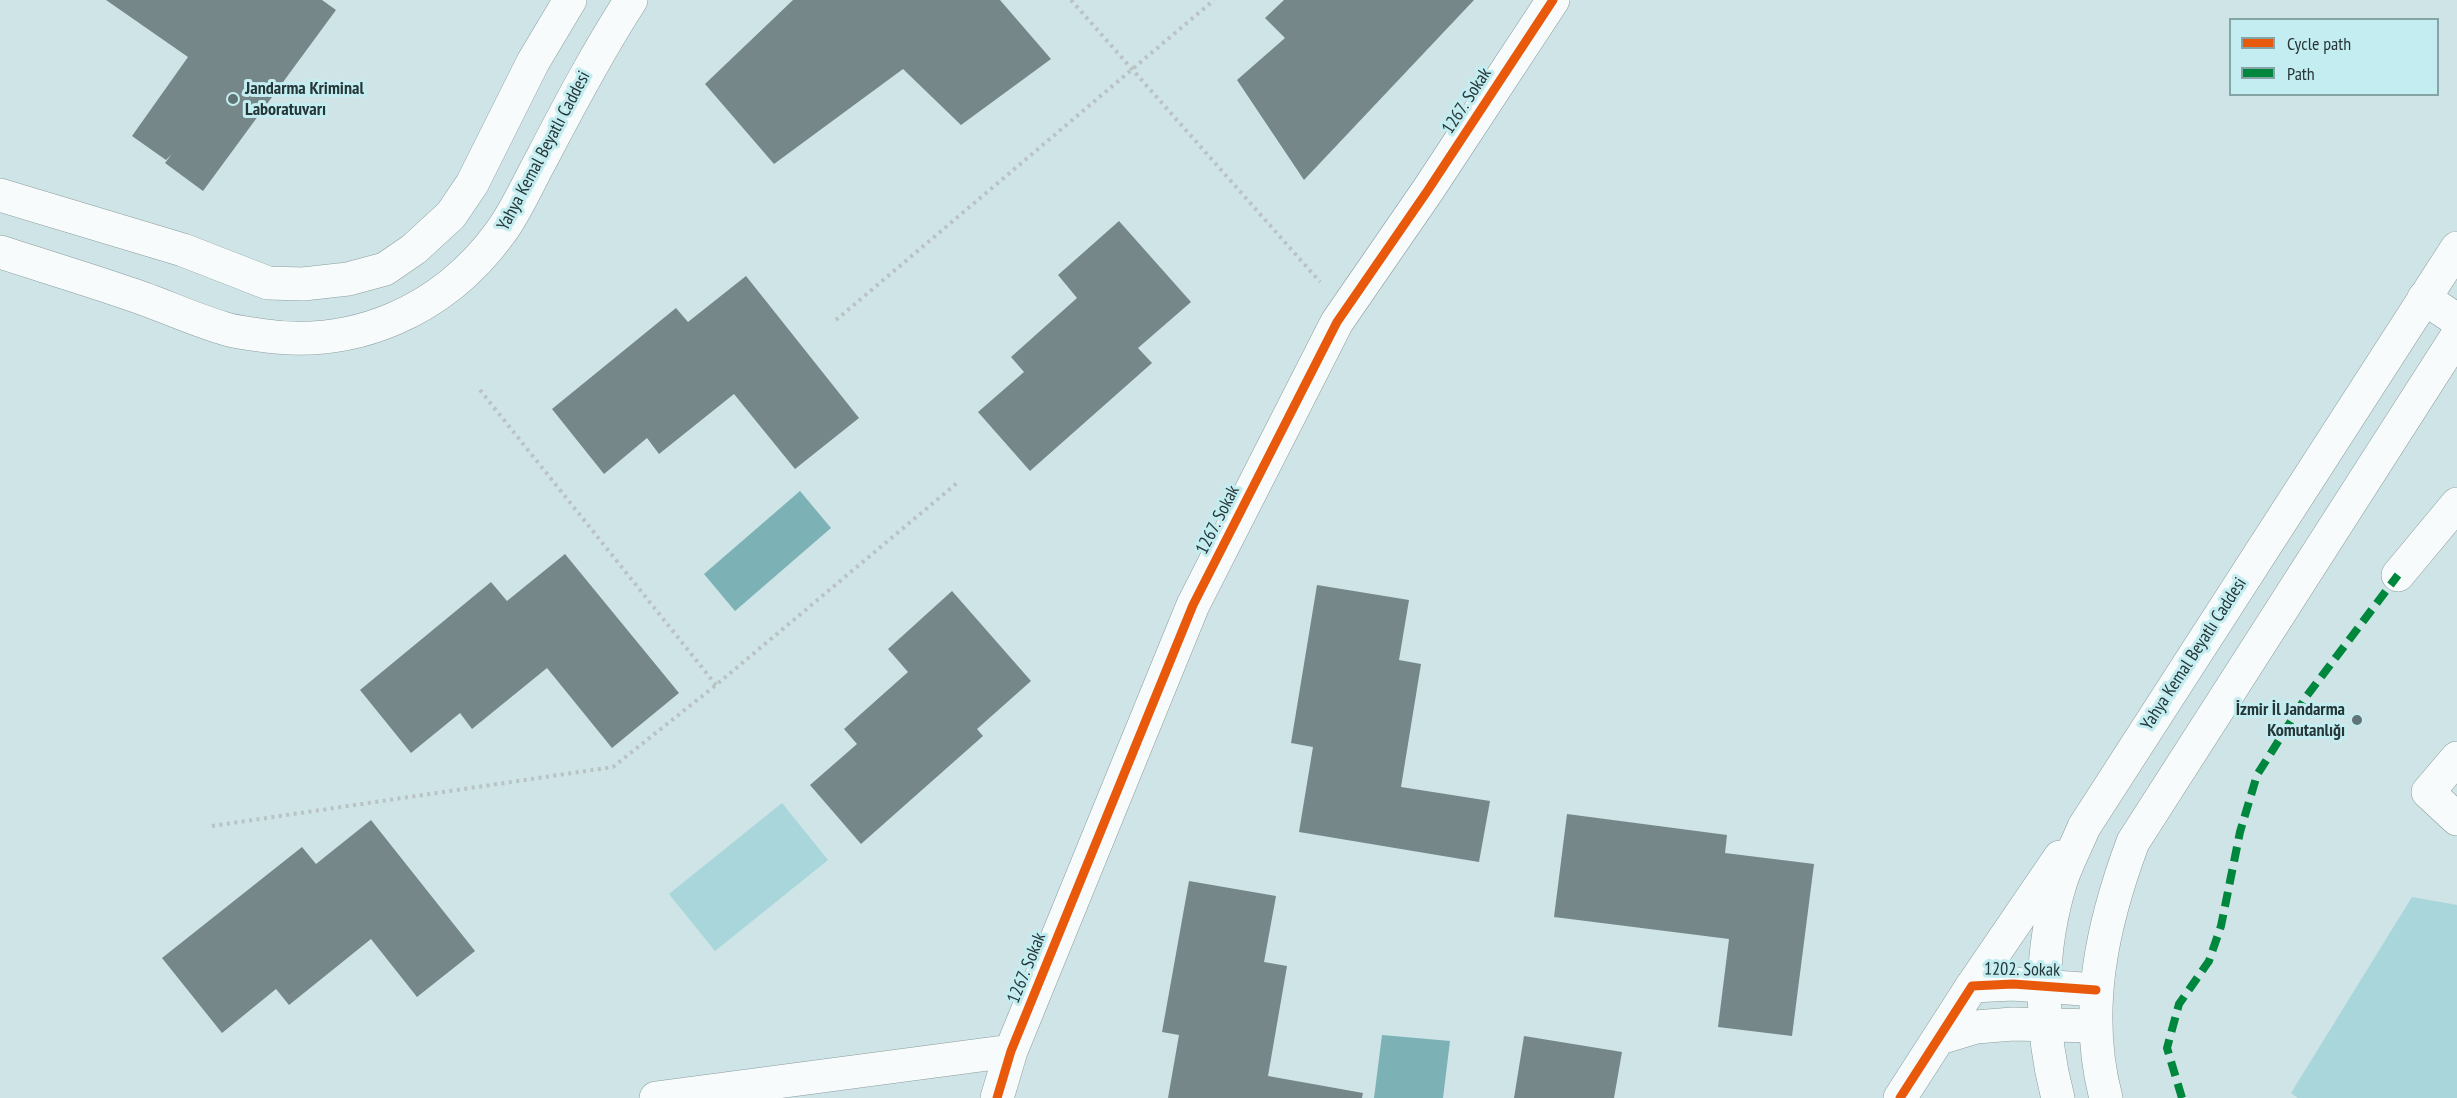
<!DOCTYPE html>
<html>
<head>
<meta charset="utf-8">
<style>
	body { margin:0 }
	#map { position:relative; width:2457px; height:1098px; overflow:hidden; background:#cee4e6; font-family:"PT Sans Narrow",sans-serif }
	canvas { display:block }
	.legend { position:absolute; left:2229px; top:18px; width:210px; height:78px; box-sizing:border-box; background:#c3edf0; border:2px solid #84a4a6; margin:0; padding:8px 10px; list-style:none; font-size:18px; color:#263638 }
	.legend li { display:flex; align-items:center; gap:12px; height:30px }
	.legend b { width:30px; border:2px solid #84a4a6 }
</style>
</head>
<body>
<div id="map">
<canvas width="2457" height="1098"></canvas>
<ul class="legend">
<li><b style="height:8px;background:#e8590c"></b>Cycle path</li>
<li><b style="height:8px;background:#00873e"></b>Path</li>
</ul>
</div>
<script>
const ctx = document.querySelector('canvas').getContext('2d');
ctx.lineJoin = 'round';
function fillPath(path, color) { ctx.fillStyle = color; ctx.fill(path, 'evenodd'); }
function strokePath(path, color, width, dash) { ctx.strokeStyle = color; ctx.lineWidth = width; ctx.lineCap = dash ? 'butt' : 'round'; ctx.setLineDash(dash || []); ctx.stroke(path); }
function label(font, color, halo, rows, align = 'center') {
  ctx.font = font + ' "PT Sans Narrow",sans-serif'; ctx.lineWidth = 6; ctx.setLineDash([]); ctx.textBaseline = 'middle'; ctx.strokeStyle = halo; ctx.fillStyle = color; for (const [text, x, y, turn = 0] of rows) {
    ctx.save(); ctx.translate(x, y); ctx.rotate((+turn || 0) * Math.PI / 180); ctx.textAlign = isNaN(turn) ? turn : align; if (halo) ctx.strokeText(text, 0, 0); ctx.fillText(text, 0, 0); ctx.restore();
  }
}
fillPath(new Path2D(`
	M 782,803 L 828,860 L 715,951 L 669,894 Z
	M 2412,897 L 2457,905 L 2457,1098 L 2298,1098 L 2291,1093 Z`), '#a8d6da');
fillPath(new Path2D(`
	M 800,491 L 831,528 L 735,611 L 704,574 Z
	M 1382,1035 L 1450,1041 L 1443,1098 L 1374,1098 Z`), '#7cb2b6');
fillPath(new Path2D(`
	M 106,0 L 322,0 L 336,10 L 203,191 L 165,163 L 172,154 L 166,160 L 132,136 L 188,57 Z
	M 793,0 L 1000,0 L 1051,59 L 961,125 L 903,69 L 774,164 L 705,84 Z
	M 1284,0 L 1474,0 L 1304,180 L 1237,80 L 1285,38 L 1265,18 Z
	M 1119,221 L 1191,302 L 1138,348 L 1152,363 L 1030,471 L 978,412 L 1024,372 L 1011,357 L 1077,298 L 1058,275 Z
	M 746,276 L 859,418 L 795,469 L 734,394 L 659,454 L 647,438 L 604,474 L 552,409 L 676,308 L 688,322 Z
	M 565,554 L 679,693 L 612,748 L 547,668 L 472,729 L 460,713 L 411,753 L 360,690 L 491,582 L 507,601 Z
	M 1317,585 L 1409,600 L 1399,660 L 1421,664 L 1401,787 L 1490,801 L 1479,862 L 1299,832 L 1313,747 L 1291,743 Z
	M 952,591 L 1031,681 L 977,729 L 983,736 L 861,844 L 810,785 L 857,744 L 844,729 L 908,672 L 888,649 Z
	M 1567,814 L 1727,835 L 1725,853 L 1814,864 L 1792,1036 L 1718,1027 L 1729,939 L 1554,917 Z
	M 371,820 L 475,951 L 417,997 L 371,939 L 289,1005 L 276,989 L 222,1033 L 162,958 L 302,847 L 316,864 Z
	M 1189,881 L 1276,896 L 1264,962 L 1287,966 L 1268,1076 L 1363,1093 L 1362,1098 L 1168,1098 L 1179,1035 L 1162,1032 Z
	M 1524,1036 L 1622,1052 L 1614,1098 L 1514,1098 Z`), '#758788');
const minor = new Path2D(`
	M 2424,298 L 2457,320
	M 2398,575 L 2457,504
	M 2457,758 L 2428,792 L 2457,819
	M 1940,1038 L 1976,1027 L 2013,1024 L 2094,1026
	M 656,1098 L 1011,1051
	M 997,1098 L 1011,1051 L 1193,605 L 1337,322 L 1428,190 L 1553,0
	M 1900,1098 L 1972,986 L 2013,984 L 2096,990`);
const major = new Path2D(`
	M 0,195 L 183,250 L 268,283 L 303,284 L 348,279 L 385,269 L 414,249 L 451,215 L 472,184 L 533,62 L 570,0
	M 0,252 C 43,266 87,279 130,294 C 161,304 192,319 223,328 C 234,332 247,333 259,335 C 354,350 443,311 500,233 C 517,210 528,183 542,158 C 570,104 598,51 631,0
	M 1972,986 L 2060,857
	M 2058,1098 C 2039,1027 2039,949 2062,878 C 2068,861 2077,844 2084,827 L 2457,248
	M 2106,1098 C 2083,1011 2102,925 2133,842 L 2457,336`);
strokePath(minor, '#8b9c9d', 34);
strokePath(major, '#8b9c9d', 34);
strokePath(new Path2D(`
	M 1071,0 L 1320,282
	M 836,320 L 1214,0
	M 480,390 L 716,685
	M 212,826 L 613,767 L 716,685 L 957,483`), '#bac2c4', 4, [3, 4.5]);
strokePath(minor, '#f8fbfb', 33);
strokePath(major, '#f8fbfb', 33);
strokePath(new Path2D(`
	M 2182,1098 L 2167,1048 L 2179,1004 L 2209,961 L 2221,926 L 2240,832 L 2257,775 L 2306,697 L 2398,575`), '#00873e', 8, [15, 8]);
strokePath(new Path2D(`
	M 997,1098 L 1011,1051 L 1193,605 L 1337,322 L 1428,190 L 1553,0
	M 1900,1098 L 1972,986 L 2013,984 L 2096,990`), '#e8590c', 9);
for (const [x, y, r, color] of [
	[233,99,6,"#617375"],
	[2357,720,6,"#617375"]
]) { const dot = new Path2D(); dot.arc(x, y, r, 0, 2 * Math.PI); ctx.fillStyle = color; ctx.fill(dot); strokePath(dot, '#c3edf0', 2); }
label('bold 18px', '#263638', '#c3edf0', [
	["Jandarma Kriminal",245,89],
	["Laboratuvarı",245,110],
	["İzmir İl Jandarma",2345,710,"right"],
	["Komutanlığı",2345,731,"right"]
], 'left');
label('18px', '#263638', '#c3edf0', [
	["1267. Sokak",1467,101,-57],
	["Yahya Kemal Beyatlı Caddesi",544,151,-62],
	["1267. Sokak",1218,520,-63],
	["Yahya Kemal Beyatlı Caddesi",2194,654,-57],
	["1267. Sokak",1027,968,-68],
	["1202. Sokak",2022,970,1]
]);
</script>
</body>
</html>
